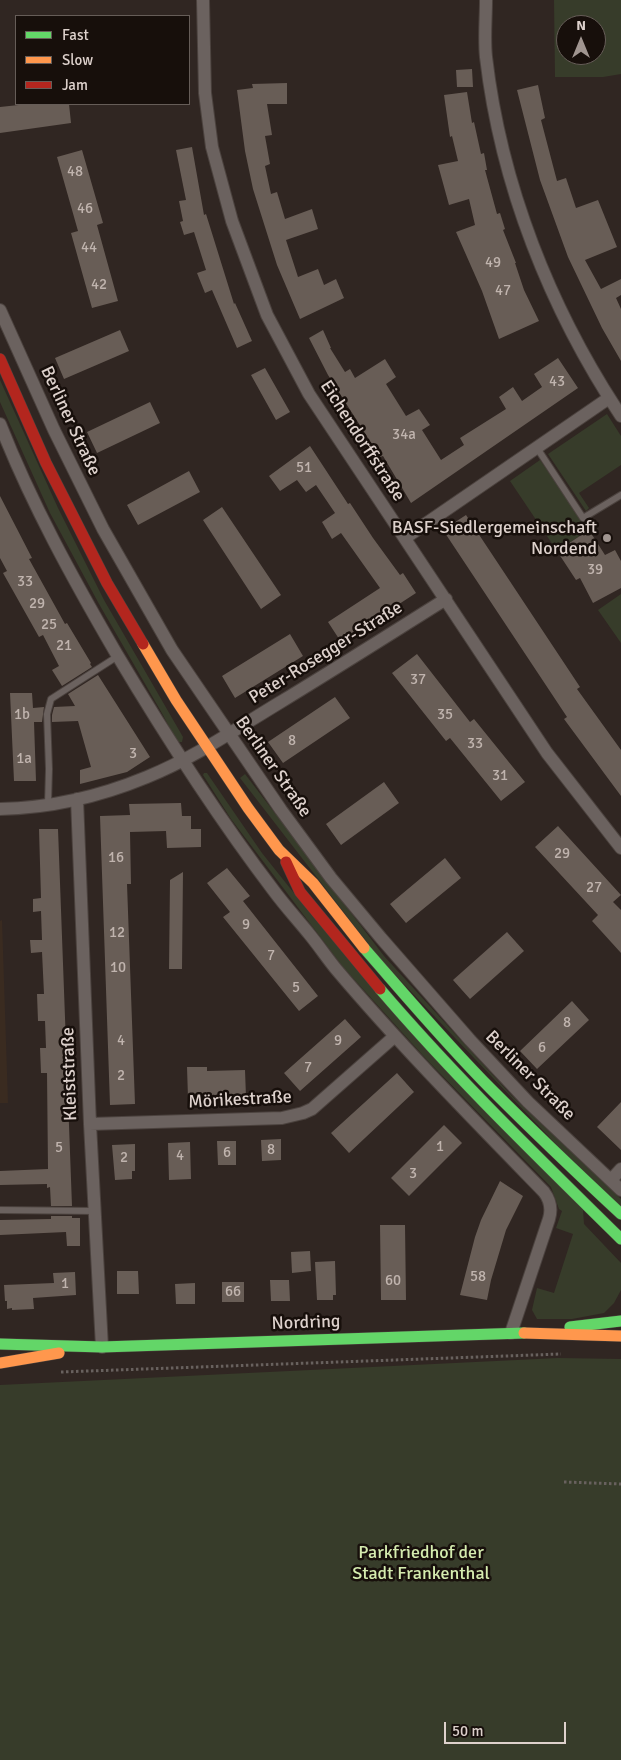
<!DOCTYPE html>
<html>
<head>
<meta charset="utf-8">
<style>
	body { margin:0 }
	#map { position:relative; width:621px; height:1760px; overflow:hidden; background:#302622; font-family:Signika,sans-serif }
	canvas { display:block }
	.legend { position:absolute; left:15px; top:15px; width:175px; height:90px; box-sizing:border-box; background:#170f0b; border:1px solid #665d58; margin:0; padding:6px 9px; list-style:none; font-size:15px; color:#ddd1cc }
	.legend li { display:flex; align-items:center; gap:10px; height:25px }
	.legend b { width:25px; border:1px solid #665d58 }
	.north { position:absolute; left:556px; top:15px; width:50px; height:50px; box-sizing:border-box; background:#170f0b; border:1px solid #665d58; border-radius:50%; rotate:0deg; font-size:14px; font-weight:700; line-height:20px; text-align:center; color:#ddd1cc }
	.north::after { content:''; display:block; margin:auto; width:18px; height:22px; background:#a09590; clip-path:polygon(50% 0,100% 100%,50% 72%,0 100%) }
	.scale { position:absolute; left:444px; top:1722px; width:122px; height:22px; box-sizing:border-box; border:2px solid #ddd1cc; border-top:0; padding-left:6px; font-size:15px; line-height:18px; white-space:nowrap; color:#ddd1cc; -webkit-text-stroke:4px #170f0b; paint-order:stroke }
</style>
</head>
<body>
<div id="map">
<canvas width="621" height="1760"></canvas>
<ul class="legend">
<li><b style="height:6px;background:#63d668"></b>Fast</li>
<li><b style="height:6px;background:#ff974d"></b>Slow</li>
<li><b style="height:6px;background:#b3261e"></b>Jam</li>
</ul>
<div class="north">N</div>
<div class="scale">50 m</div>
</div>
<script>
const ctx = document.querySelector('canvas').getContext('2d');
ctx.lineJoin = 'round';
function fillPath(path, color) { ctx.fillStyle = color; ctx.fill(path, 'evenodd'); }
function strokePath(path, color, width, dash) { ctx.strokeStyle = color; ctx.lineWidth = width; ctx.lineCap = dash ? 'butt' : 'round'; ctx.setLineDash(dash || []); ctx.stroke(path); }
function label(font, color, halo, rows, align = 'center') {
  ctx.font = font + ' Signika,sans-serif'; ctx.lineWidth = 5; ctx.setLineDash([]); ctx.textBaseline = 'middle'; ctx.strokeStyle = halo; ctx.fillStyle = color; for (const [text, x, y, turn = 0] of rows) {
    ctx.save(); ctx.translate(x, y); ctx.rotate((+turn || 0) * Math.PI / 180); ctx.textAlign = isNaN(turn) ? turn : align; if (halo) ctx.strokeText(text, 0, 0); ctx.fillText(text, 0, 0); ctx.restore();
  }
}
fillPath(new Path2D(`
	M 2,920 L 8,1103 L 0,1103 L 0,921 Z`), '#3a2b20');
fillPath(new Path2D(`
	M 554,0 L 621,0 L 621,74 L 603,77 L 555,77 ZM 566,25 L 596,25 L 596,55 L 566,55 Z
	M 0,380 L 58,508 L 104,600 L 183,737 L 182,742 L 177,742 L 163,715 L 99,604 L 50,513 L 0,402 Z
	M 607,414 L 621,436 L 621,465 L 579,493 L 589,508 L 586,511 L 548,454 Z
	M 540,460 L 589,530 L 557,551 L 510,481 Z
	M 621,594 L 621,643 L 598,610 Z
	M 204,773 L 207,773 L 262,853 L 313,917 L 583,1210 L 584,1224 L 621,1263 L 621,1290 L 614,1303 L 604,1313 L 572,1319 L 537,1319 L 532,1310 L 537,1288 L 554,1293 L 573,1234 L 556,1228 L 562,1211 L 559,1209 L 551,1187 L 427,1060 L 343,967 L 231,819 L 203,775 Z
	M 245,774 L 384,956 L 512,1096 L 621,1199 L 621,1207 L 569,1158 L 380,959 L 240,778 Z
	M 558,1358 L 621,1359 L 621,1760 L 0,1760 L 0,1385 Z`), '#373c2a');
fillPath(new Path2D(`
	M 472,69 L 473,87 L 457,87 L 456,70 Z
	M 287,83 L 287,104 L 267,104 L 272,135 L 265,136 L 270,164 L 265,166 L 271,194 L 277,192 L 285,219 L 312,209 L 318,229 L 286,240 L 298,277 L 318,269 L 324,285 L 336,279 L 344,298 L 300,319 L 277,265 L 253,189 L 245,151 L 237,90 L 253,88 L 252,84 Z
	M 538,85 L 545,118 L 541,120 L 557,181 L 566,178 L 576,208 L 598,200 L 617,247 L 585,260 L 601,289 L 621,279 L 621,295 L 616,298 L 621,309 L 621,361 L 602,328 L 568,257 L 540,180 L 517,90 Z
	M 467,92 L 472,123 L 474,122 L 481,154 L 484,153 L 487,170 L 485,170 L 497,214 L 500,213 L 505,229 L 503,230 L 516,263 L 515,263 L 524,290 L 539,321 L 499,339 L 482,291 L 456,232 L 475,225 L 469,199 L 449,205 L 438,165 L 458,161 L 452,136 L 450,137 L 444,95 Z
	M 28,104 L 69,104 L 71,123 L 0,133 L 0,107 Z
	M 192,147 L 204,215 L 206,214 L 234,304 L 235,303 L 252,341 L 237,348 L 212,290 L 205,293 L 197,273 L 206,270 L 194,232 L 184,235 L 180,222 L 183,221 L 179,201 L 186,200 L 176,150 Z
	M 82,150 L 103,223 L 97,225 L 118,301 L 92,308 L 71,233 L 78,231 L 57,157 Z
	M 120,330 L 129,351 L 64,379 L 55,358 Z
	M 323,330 L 331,348 L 330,348 L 345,372 L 350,369 L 355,378 L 385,359 L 396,377 L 386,384 L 406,416 L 419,409 L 430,425 L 422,430 L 441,460 L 464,445 L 460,438 L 506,409 L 499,397 L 513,387 L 522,401 L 542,387 L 534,374 L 558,358 L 578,388 L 411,503 L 383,456 L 380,457 L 328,375 L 309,338 Z
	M 265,368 L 290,412 L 276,420 L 251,375 Z
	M 150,402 L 160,423 L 97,453 L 87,432 Z
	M 310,446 L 348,504 L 350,503 L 373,538 L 400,575 L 403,573 L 416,593 L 341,642 L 328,622 L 380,588 L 341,533 L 332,539 L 322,522 L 335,513 L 316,485 L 306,492 L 297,480 L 280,491 L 269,476 Z
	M 189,471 L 200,492 L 138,525 L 127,505 Z
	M 0,496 L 32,558 L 29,559 L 65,624 L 67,623 L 91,663 L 90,664 L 92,667 L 62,686 L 52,670 L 59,666 L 43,635 L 39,637 L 3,573 L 7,571 L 0,558 Z
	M 222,507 L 281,595 L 261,609 L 203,520 Z
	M 466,515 L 580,687 L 577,689 L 621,750 L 621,796 L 564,719 L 567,717 L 443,530 Z
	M 589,530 L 605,555 L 615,550 L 621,561 L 621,588 L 593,603 L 580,578 L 576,580 L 557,551 Z
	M 290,634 L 303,656 L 235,698 L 222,676 Z
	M 417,654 L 470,722 L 474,719 L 525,782 L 501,801 L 450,738 L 446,741 L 392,673 Z
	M 98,675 L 150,757 L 127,772 L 80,784 L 80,770 L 91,767 L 78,721 L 52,722 L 52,715 L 54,707 L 75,706 L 68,694 Z
	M 10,693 L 32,693 L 33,708 L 44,707 L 42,722 L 34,722 L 36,781 L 14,781 Z
	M 335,697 L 350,718 L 283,763 L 268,742 Z
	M 384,782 L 399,803 L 341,845 L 326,824 Z
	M 181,803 L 182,816 L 191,816 L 191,829 L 201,829 L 201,847 L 167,848 L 166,831 L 130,832 L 131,884 L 127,884 L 135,1104 L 110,1105 L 100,816 L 130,815 L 129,804 Z
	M 558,826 L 621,895 L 613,902 L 621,910 L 621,953 L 592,921 L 598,915 L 535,847 Z
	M 39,829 L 58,829 L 72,1206 L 51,1206 L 50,1187 L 47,1188 L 47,1184 L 0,1185 L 0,1171 L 48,1169 L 47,1073 L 41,1073 L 40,1048 L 46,1048 L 45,1021 L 38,1021 L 37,994 L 44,994 L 42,952 L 31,953 L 30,940 L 42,940 L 41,911 L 33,912 L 33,899 L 41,898 Z
	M 445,858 L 461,878 L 406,923 L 390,904 Z
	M 227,868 L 250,896 L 243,901 L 318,996 L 299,1011 L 223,917 L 230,912 L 207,883 Z
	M 183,872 L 182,969 L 169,969 L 170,880 Z
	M 507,932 L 524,951 L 470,999 L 453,980 Z
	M 572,1001 L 589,1020 L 537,1069 L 520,1051 Z
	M 345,1019 L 361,1037 L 300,1091 L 284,1073 Z
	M 187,1067 L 207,1067 L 207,1071 L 245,1070 L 246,1097 L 188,1098 Z
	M 397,1073 L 414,1092 L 349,1153 L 331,1133 Z
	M 621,1102 L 621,1150 L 597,1127 Z
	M 444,1125 L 462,1143 L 409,1196 L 391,1178 Z
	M 281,1139 L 281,1160 L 262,1161 L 261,1140 Z
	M 217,1141 L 236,1141 L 236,1165 L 218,1165 Z
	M 190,1142 L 191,1179 L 169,1180 L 168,1143 Z
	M 135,1144 L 135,1171 L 132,1171 L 132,1179 L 115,1180 L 112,1145 Z
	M 500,1181 L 523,1196 L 506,1230 L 491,1280 L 487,1300 L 460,1295 L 475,1237 L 481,1220 Z
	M 51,1216 L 72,1216 L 72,1218 L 80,1218 L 80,1246 L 67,1246 L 66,1232 L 0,1235 L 0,1220 L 51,1219 Z
	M 380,1225 L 405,1225 L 406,1300 L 381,1300 Z
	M 310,1251 L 311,1271 L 292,1273 L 291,1252 Z
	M 335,1261 L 336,1295 L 333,1295 L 333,1300 L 317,1300 L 315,1262 Z
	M 117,1271 L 138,1271 L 139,1294 L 117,1294 Z
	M 75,1272 L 76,1295 L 33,1298 L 34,1309 L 12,1310 L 12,1308 L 7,1309 L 7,1301 L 5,1301 L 4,1285 L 54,1283 L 53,1273 Z
	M 270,1280 L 289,1280 L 290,1301 L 271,1301 Z
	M 222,1282 L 244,1282 L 244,1302 L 222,1302 Z
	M 195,1283 L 195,1304 L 176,1304 L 175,1284 Z`), '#685d56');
const lane = new Path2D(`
	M 537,448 L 583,518 L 621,495
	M 48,804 L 49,769 L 47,714 L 51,699 L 118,656
	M 0,1210 L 95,1211`);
const street = new Path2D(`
	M 203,0 L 205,93 L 212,147 L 232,221 L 267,315 L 309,394 L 547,753 L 621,848
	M 486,0 C 486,19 484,38 486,57 C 501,185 550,309 621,416
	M 0,310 L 54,430 L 103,529 L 172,650 L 281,810 L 331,878 L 381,938 L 470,1040 L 528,1102 L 621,1190
	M 0,424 C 31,503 73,579 116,653 C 165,735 216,815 274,891 C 285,906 298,920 310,935 C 319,946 327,958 336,969 C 402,1047 473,1119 544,1192 C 550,1200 552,1209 549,1219 L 511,1333
	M 405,538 L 609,398
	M 77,799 L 90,1124 L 102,1347
	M 0,809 C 50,808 101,796 147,777 C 194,758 236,729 279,703 C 335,669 390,634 446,599
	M 90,1124 L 282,1118 L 303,1113 L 312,1109 L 395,1036
	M 611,1180 L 621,1169`);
const fast = new Path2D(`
	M 364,948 C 406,996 447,1045 492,1090 C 534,1132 577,1173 621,1214
	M 380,989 C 456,1078 539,1158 621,1239
	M 570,1327 L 621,1321
	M 0,1344 L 102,1347 L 524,1333`);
const slow = new Path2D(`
	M 143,644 L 176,700 L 248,808 L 279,850 L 313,883 L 364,948
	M 524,1333 L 621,1336
	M 0,1363 L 59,1353`);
const jam = new Path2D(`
	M 0,359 L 46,463 L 107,583 L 143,644
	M 286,862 L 300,892 L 380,989`);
strokePath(lane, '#4b423e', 8);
strokePath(street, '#4b423e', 14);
strokePath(fast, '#4b423e', 12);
strokePath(slow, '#4b423e', 12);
strokePath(jam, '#4b423e', 12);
strokePath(new Path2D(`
	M 61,1372 L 561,1354
	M 564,1482 L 621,1484`), '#68615e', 3, [2.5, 2.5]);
strokePath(lane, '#6b625f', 6);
strokePath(street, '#6b625f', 12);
strokePath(fast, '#63d668', 11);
strokePath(slow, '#ff974d', 11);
strokePath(jam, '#b3261e', 11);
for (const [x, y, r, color] of [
	[607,538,5,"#a09590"]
]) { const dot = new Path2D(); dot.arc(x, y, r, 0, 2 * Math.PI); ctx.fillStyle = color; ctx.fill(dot); strokePath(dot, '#170f0b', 2); }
label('15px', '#c0b4ae', null, [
	["48",75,172],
	["46",85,209],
	["44",89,248],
	["49",493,263],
	["42",99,285],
	["47",503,291],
	["43",557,382],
	["34a",404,435],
	["51",304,468],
	["39",595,570],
	["33",25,582],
	["29",37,604],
	["25",49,625],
	["21",64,646],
	["37",418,680],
	["1b",22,715],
	["35",445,715],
	["8",292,741],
	["33",475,744],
	["3",133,754],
	["1a",24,759],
	["31",500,776],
	["29",562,854],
	["16",116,858],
	["27",594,888],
	["9",246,925],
	["12",117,933],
	["7",271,956],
	["10",118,968],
	["5",296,988],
	["8",567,1023],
	["4",121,1041],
	["9",338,1041],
	["6",542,1048],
	["7",308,1068],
	["2",121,1076],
	["1",440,1147],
	["5",59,1148],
	["8",271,1150],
	["6",227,1153],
	["4",180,1156],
	["2",124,1158],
	["3",413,1174],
	["58",478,1277],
	["60",393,1281],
	["1",65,1284],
	["66",233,1292]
]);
label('18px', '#ddd1cc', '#170f0b', [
	["Berliner Straße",70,421,65],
	["Eichendorffstraße",362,441,57],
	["Peter-Rosegger-Straße",326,653,-32],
	["Berliner Straße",273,767,55],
	["Kleiststraße",70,1074,-92],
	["Berliner Straße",530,1076,45],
	["Mörikestraße",240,1100,-3],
	["Nordring",306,1323,-2]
]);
label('18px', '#ddd1cc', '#170f0b', [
	["BASF-Siedlergemeinschaft",597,528],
	["Nordend",597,549]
], 'right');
label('18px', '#d5ecaf', '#170f0b', [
	["Parkfriedhof der",421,1553],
	["Stadt Frankenthal",421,1574]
]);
</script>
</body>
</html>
